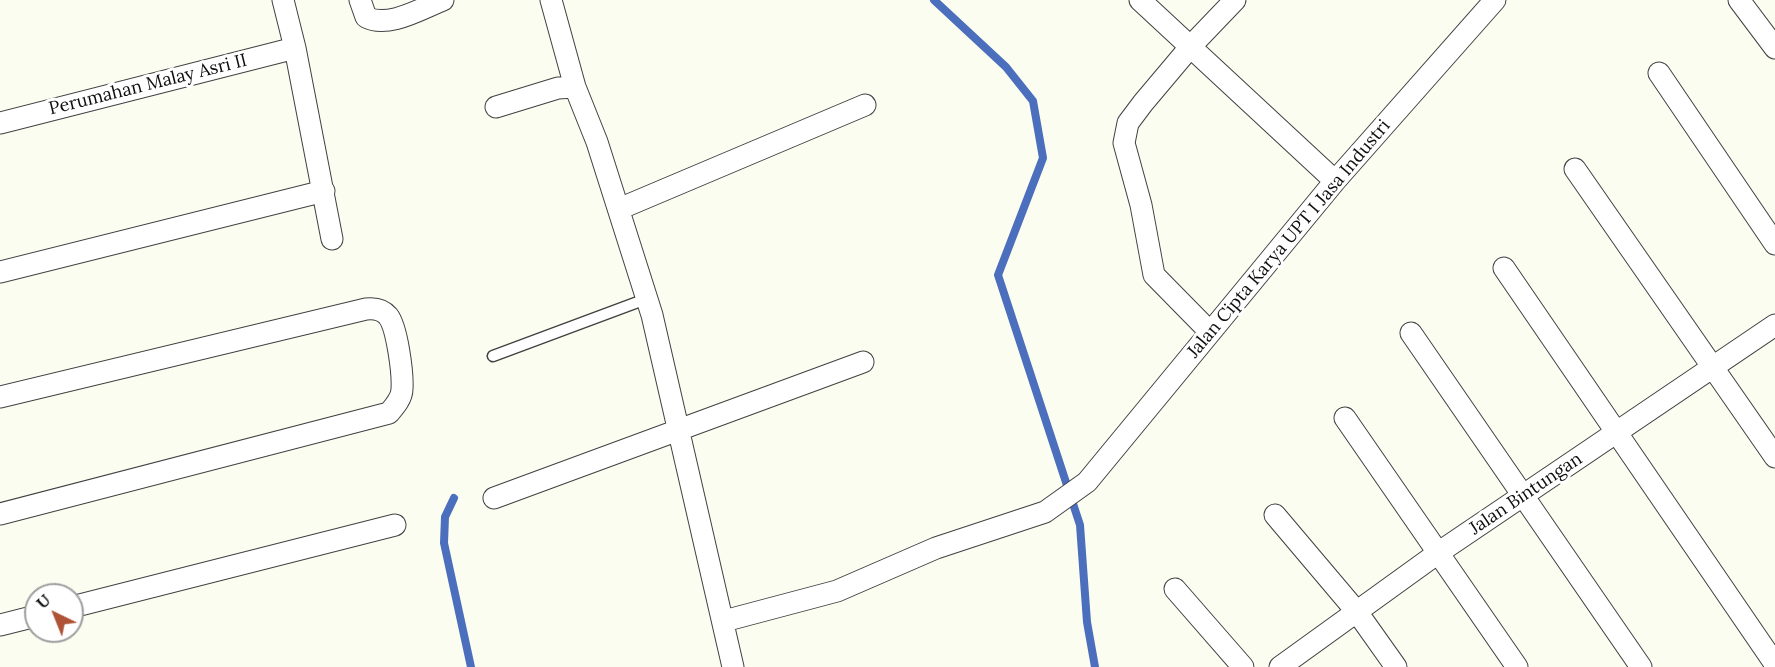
<!DOCTYPE html>
<html>
<head>
<meta charset="utf-8">
<style>
	body { margin:0 }
	#map { position:relative; width:1775px; height:667px; overflow:hidden; background:#fcfdf1; font-family:Lora,serif }
	canvas { display:block }
	.north { position:absolute; left:24px; top:583px; width:60px; height:60px; box-sizing:border-box; background:#fff; border:2px solid #9f9f9f; border-radius:50%; rotate:317deg; font-size:16px; font-weight:700; line-height:24px; text-align:center; color:#0e0e0e }
	.north::after { content:''; display:block; margin:auto; width:21px; height:27px; background:#ae5336; clip-path:polygon(50% 0,100% 100%,50% 72%,0 100%) }
</style>
</head>
<body>
<div id="map">
<canvas width="1775" height="667"></canvas>
<div class="north">U</div>
</div>
<script>
const ctx = document.querySelector('canvas').getContext('2d');
ctx.lineJoin = 'round';
function strokePath(path, color, width, dash) { ctx.strokeStyle = color; ctx.lineWidth = width; ctx.lineCap = dash ? 'butt' : 'round'; ctx.setLineDash(dash || []); ctx.stroke(path); }
function label(font, color, halo, rows, align = 'center') {
  ctx.font = font + ' Lora,serif'; ctx.lineWidth = 6; ctx.setLineDash([]); ctx.textBaseline = 'middle'; ctx.strokeStyle = halo; ctx.fillStyle = color; for (const [text, x, y, turn = 0] of rows) {
    ctx.save(); ctx.translate(x, y); ctx.rotate((+turn || 0) * Math.PI / 180); ctx.textAlign = isNaN(turn) ? turn : align; if (halo) ctx.strokeText(text, 0, 0); ctx.fillText(text, 0, 0); ctx.restore();
  }
}
strokePath(new Path2D(`
	M 934,0 L 1006,67 L 1033,101 L 1043,158 L 998,275 L 1080,525 L 1087,622 L 1095,667
	M 454,498 L 445,517 L 444,543 L 471,667`), '#4b6fbd', 8);
const service = new Path2D(`
	M 493,356 L 646,299`);
const minor = new Path2D(`
	M 283,0 L 295,48 L 332,239
	M 360,0 L 366,17 C 388,29 422,8 443,0
	M 551,0 L 575,87
	M 1140,0 L 1335,181
	M 1739,0 L 1775,48
	M 1659,73 L 1775,244
	M 496,107 L 558,88 L 575,87 L 597,142 L 652,315 L 733,667
	M 0,123 L 295,48
	M 1575,169 L 1775,457
	M 619,209 L 865,105
	M 1504,268 L 1775,664
	M 0,272 L 324,191
	M 1210,332 L 1154,275 L 1141,205 L 1124,143 L 1128,123 L 1143,103 L 1191,46 L 1235,0
	M 1411,333 L 1641,667
	M 0,397 L 366,309 C 374,308 382,309 388,316 C 397,327 403,373 402,389 C 402,398 395,406 389,413 L 0,514
	M 1345,418 L 1517,667
	M 494,498 L 863,362
	M 1275,515 L 1357,612 L 1396,667
	M 1175,589 L 1243,667
	M 72,607 L 395,525
	M 724,621 L 837,591 L 936,548 L 1045,512 L 1087,482 L 1335,181 L 1495,0
	M 0,625 L 36,616
	M 1280,667 L 1438,553 L 1775,325`);
strokePath(service, '#414141', 13);
strokePath(minor, '#414141', 23);
strokePath(service, '#fff', 10);
strokePath(minor, '#fff', 21);
label('18px', '#0e0e0e', '#fff', [
	["Perumahan Malay Asri II",148,85,-14],
	["Jalan Cipta Karya UPT I Jasa Industri",1289,239,-50],
	["Jalan Bintungan",1526,494,-34]
]);
</script>
</body>
</html>
